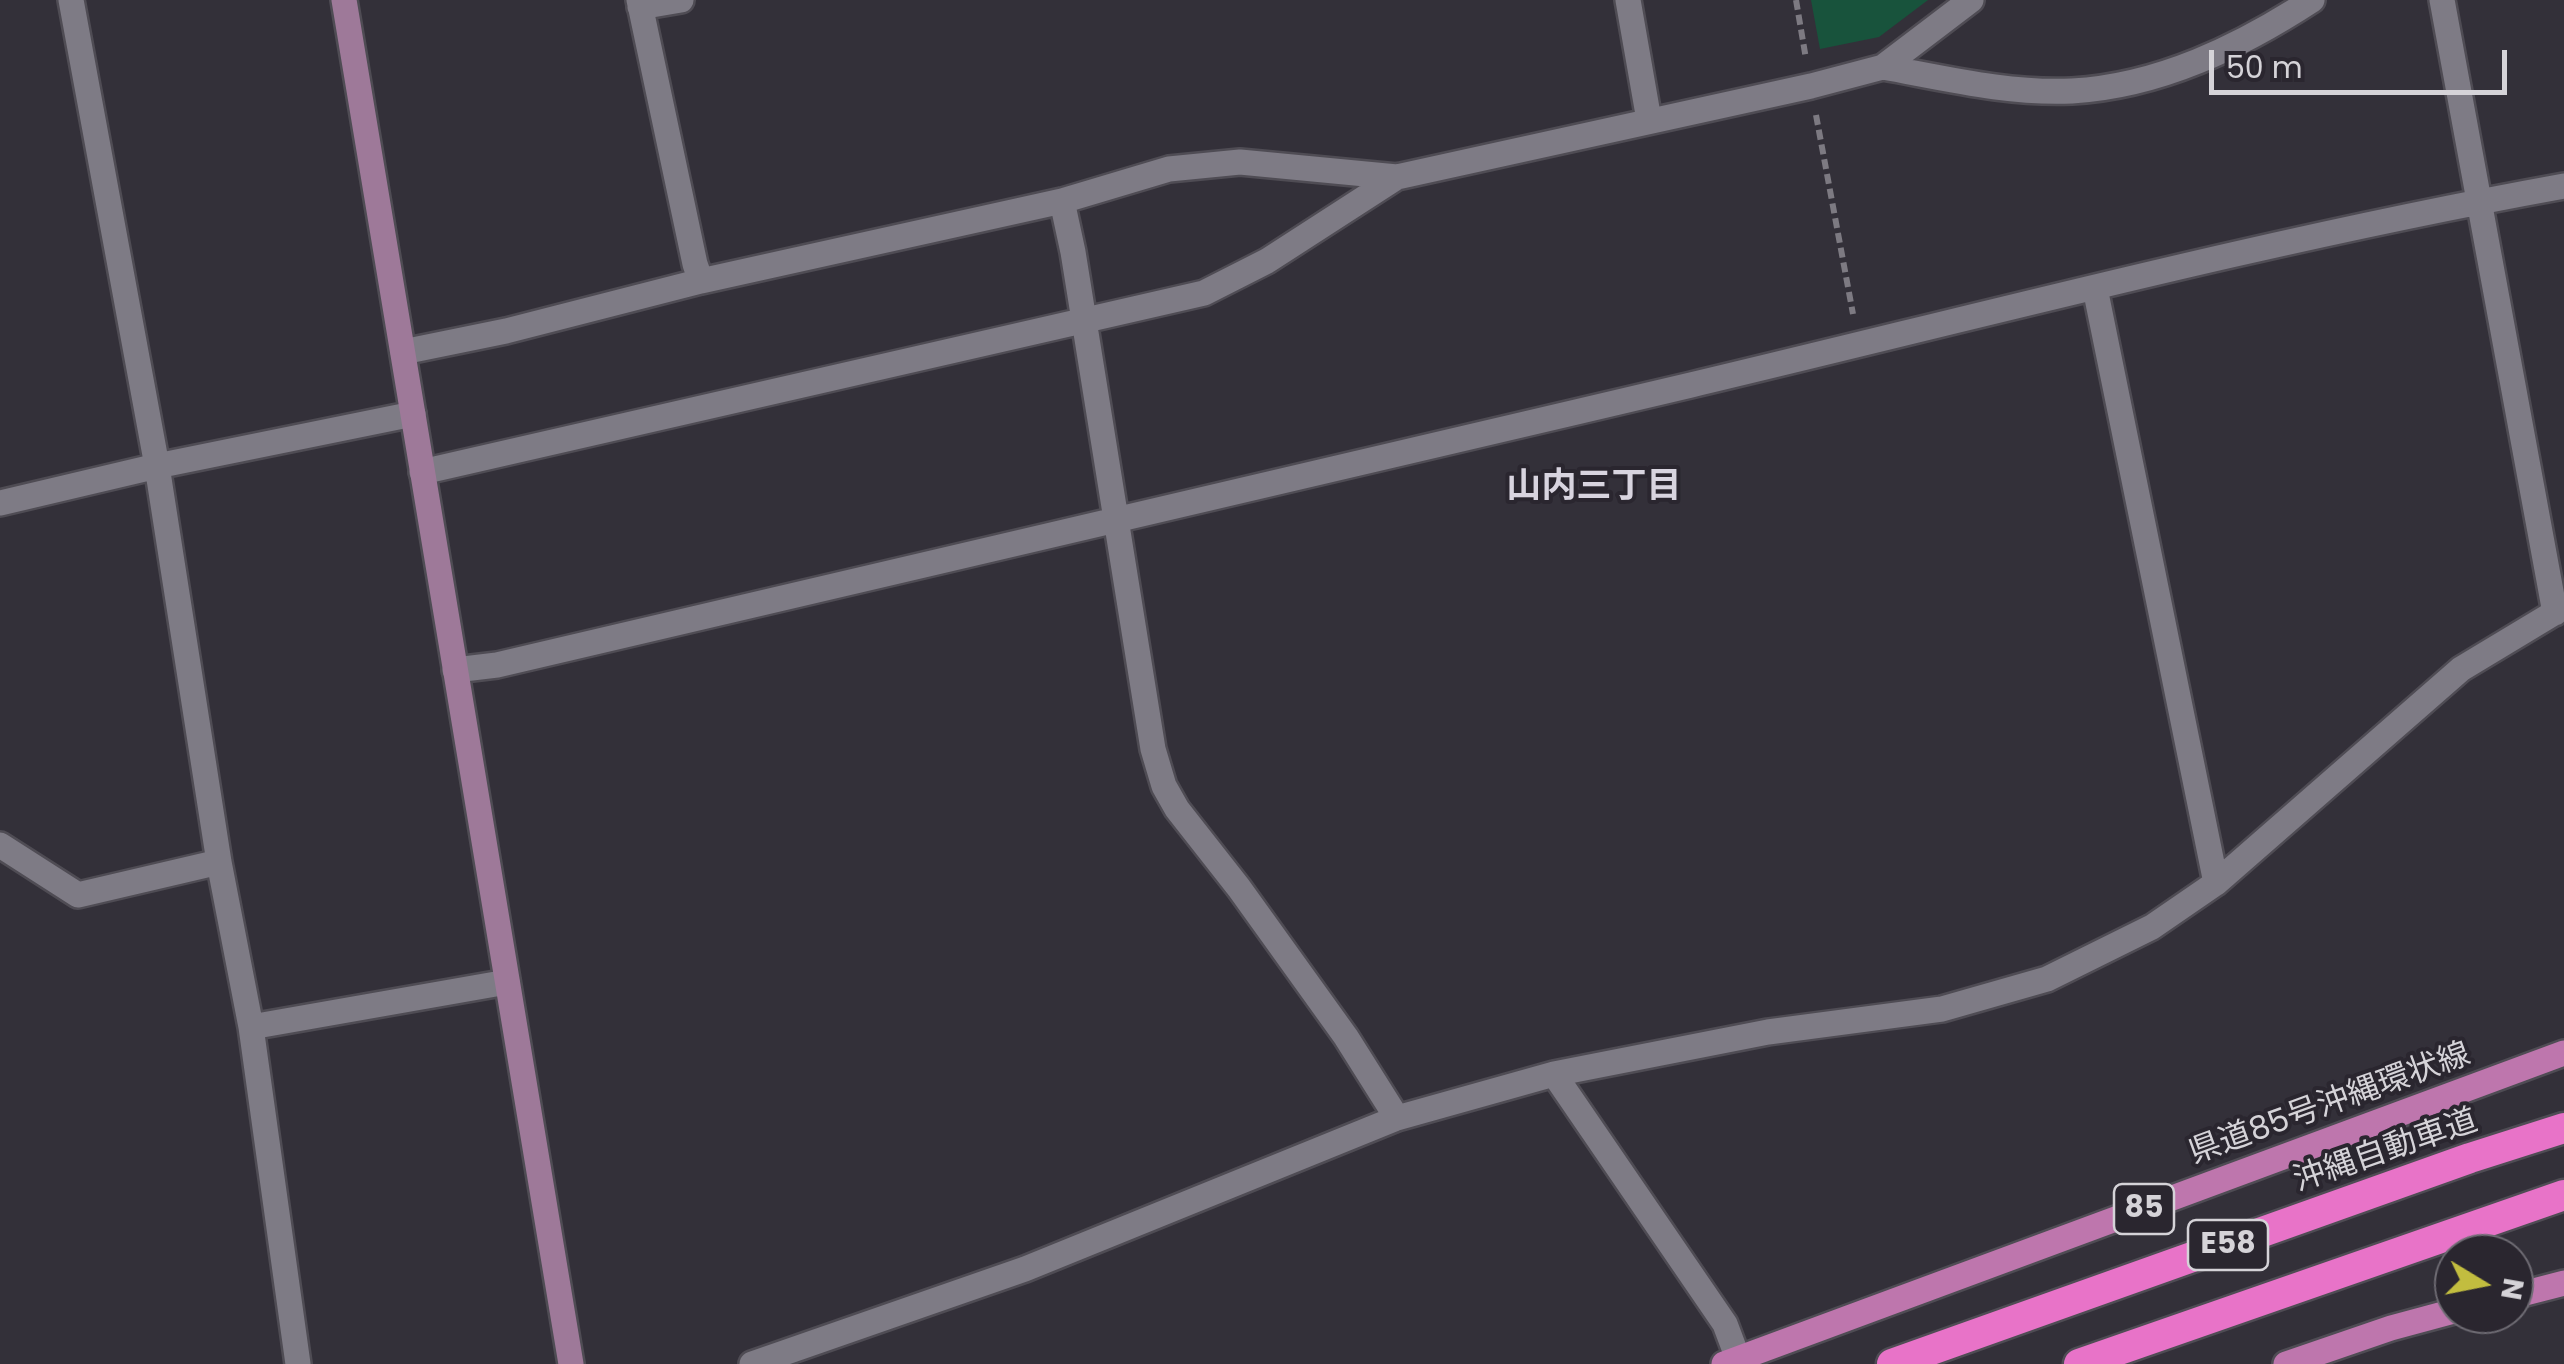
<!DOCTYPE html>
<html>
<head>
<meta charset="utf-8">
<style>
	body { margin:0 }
	#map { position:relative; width:2564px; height:1364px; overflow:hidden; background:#333039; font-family:Poppins,sans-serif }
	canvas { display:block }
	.north { position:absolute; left:2434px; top:1234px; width:100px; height:100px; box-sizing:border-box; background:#2a262f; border:2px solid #6e6b73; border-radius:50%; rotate:100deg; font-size:28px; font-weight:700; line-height:40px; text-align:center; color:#d5d3d8 }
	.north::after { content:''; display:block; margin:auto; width:35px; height:45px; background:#c2bd3f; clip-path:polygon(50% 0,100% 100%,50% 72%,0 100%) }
	.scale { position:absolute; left:2209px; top:50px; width:298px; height:45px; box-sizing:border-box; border:5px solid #d5d3d8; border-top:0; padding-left:12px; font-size:30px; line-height:35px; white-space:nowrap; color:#d5d3d8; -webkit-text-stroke:8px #2a262f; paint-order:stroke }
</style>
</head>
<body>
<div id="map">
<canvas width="2564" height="1364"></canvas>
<div class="north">N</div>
<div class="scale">50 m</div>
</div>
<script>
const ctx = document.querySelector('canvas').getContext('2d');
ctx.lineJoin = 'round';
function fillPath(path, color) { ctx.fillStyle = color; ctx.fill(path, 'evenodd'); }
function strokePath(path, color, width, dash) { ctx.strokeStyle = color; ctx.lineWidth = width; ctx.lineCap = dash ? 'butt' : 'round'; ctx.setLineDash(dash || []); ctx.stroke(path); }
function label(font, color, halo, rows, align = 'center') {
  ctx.font = font + ' Poppins,"Noto Sans JP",sans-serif'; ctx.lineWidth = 8; ctx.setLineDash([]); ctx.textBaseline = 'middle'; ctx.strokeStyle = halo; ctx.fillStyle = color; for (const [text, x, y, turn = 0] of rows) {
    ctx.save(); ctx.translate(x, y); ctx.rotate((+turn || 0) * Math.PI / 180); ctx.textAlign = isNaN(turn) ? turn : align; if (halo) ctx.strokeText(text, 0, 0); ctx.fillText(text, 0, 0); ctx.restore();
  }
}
fillPath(new Path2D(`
	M 1811,0 L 1928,0 L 1879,37 L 1820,49 Z`), '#18533c');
const street = new Path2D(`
	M 71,0 L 157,466 L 219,862 L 251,1027 L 298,1364
	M 639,0 L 695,264 L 701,281
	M 1628,0 L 1649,120
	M 2442,0 L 2555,613
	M 640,7 L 681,0
	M 1883,67 C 1944,78 2009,94 2072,91 C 2159,86 2240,47 2312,0
	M 1062,201 L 1073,252 L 1153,749 L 1164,786 L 1177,809 L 1239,888 L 1346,1037 L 1397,1118
	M 2095,288 L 2216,883
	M 403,352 L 506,331 L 701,281 L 1062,201 L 1169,169 L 1240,162 L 1397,177 L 1811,86 L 1883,67 L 1971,0
	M 422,472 L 1204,293 L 1267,261 L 1397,177
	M 0,503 L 157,466 L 413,414
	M 455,670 L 497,665 C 894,569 1293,479 1691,385 C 1981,316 2271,239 2564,186
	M 0,845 L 78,895 L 219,862
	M 251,1027 L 507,982
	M 1554,1074 L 1725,1324 L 1740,1364
	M 752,1364 L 1025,1269 L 1397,1118 L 1554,1074 L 1768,1032 L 1942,1009 L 2047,979 L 2152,927 L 2216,883 L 2461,669 L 2564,607`);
const secondary = new Path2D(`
	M 344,0 L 571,1364`);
const primary = new Path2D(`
	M 2514,1296 L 2564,1283
	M 1724,1364 L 2564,1053
	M 2286,1364 L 2391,1328 L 2454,1311`);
const highway = new Path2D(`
	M 1892,1364 L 2470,1158 L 2564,1128
	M 2079,1364 L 2564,1195`);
strokePath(street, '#4f4c54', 30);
strokePath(secondary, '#4f4c54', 30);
strokePath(primary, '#4f4c54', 30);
strokePath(highway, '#4f4c54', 35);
strokePath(new Path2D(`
	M 1796,0 L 1806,59
	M 1816,115 L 1853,314`), '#7d7a82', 6, [10, 5]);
strokePath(street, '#7e7b85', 25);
strokePath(secondary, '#9e7999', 25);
strokePath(primary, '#be76ad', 25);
strokePath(highway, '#e873c8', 30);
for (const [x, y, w] of [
	[2144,1209,60],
	[2228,1245,80]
]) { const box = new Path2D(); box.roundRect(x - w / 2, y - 25, w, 50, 8); ctx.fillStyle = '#2a262f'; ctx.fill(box); strokePath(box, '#d5d3d8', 2.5); }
label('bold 30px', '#d5d3d8', null, [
	["85",2144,1209],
	["E58",2228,1245]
]);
label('32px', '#d5d3d8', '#2a262f', [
	["県道85号沖縄環状線",2330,1105,-20],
	["沖縄自動車道",2386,1152,-19]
]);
label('bold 35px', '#d8d4df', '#2a262f', [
	["山内三丁目",1594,488]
]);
</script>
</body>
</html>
